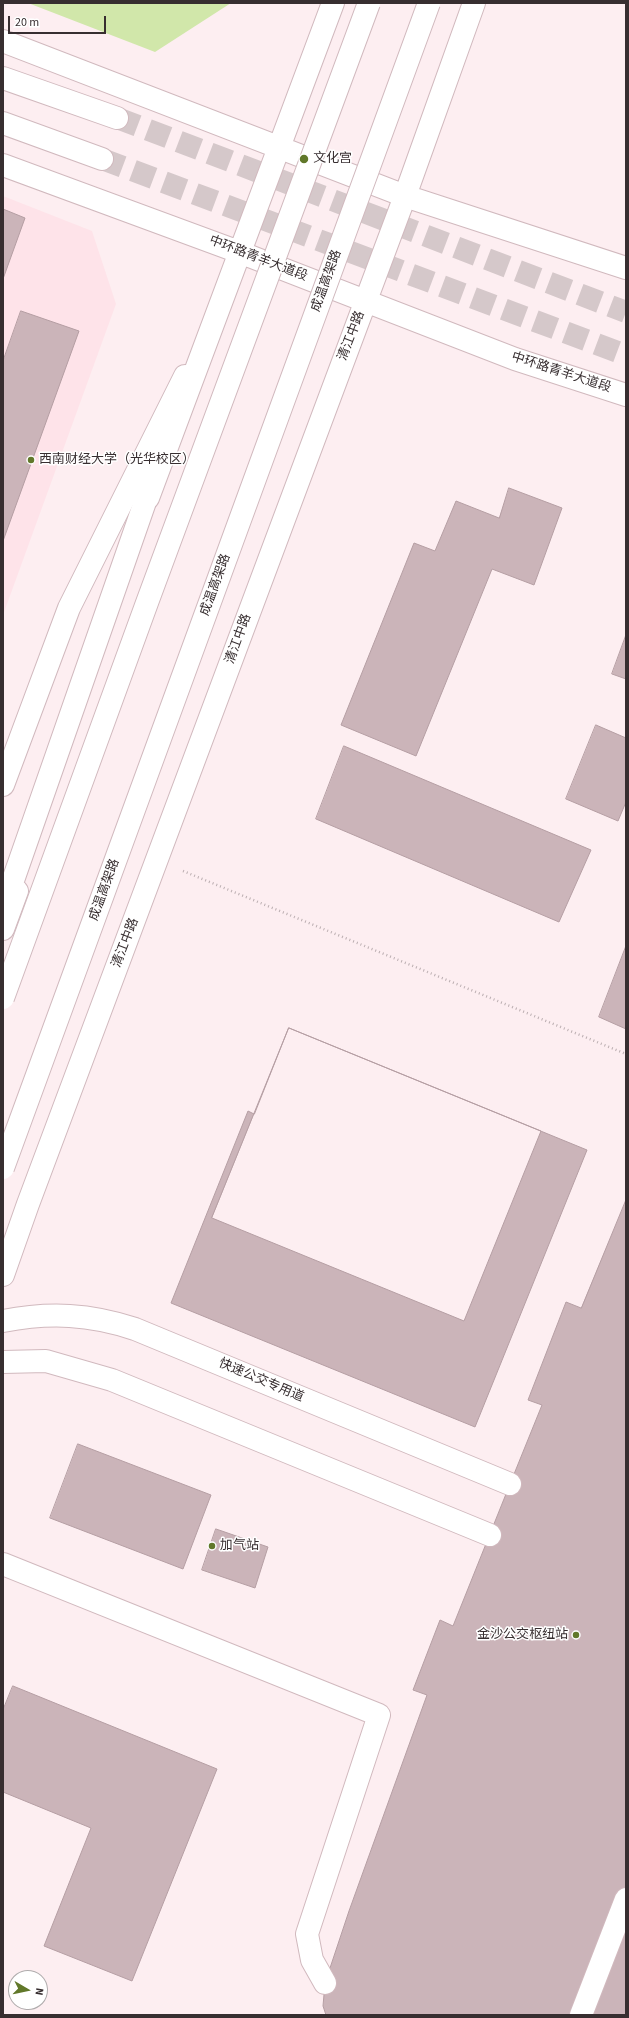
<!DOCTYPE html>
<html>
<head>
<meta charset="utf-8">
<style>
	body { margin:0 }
	#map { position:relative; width:629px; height:2018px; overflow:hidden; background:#fdeef1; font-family:"Source Sans 3",sans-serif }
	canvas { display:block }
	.frame { position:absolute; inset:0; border:4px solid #372e30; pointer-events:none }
	.north { position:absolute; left:8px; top:1970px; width:40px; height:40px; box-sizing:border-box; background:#fff; border:1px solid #afabac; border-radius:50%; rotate:99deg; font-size:11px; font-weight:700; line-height:16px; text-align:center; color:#372e30 }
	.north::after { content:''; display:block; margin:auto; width:14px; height:18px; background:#61782a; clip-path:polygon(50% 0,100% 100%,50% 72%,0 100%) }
	.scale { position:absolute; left:8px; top:16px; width:98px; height:18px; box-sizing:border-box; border:2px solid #372e30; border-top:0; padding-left:5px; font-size:12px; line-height:14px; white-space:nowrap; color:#372e30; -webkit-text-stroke:3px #fff; paint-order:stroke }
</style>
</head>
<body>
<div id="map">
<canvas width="629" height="2018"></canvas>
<div class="frame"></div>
<div class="north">N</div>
<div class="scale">20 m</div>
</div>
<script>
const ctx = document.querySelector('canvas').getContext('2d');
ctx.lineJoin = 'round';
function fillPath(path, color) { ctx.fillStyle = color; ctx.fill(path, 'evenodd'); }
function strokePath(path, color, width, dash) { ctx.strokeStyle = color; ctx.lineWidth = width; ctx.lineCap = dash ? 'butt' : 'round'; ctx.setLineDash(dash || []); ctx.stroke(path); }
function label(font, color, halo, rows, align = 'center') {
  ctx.font = font + ' "Source Sans 3","Noto Sans SC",sans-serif'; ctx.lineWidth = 3; ctx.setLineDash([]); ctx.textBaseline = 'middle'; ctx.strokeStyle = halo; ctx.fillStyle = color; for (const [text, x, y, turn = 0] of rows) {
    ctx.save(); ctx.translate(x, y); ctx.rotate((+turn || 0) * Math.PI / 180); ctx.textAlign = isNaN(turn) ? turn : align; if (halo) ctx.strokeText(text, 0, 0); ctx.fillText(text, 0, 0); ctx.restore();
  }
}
fillPath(new Path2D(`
	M 3,196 L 92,231 L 116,304 L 3,615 Z`), '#fee3e9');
fillPath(new Path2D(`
	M 28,3 L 231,3 L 155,52 Z`), '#d1e7aa');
const building = new Path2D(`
	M 3,209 L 25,218 L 3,279 Z
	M 21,311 L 79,331 L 3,541 L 3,361 Z
	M 509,488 L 562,508 L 534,585 L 492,569 L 416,756 L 341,725 L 414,543 L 435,551 L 456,501 L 499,518 Z
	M 626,635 L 626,679 L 612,674 Z
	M 596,725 L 626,738 L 626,802 L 618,821 L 566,799 Z
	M 344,746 L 591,850 L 559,922 L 316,819 Z
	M 626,946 L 626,1029 L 599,1017 Z
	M 289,1028 L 587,1150 L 475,1427 L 171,1303 L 248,1111 L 254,1114 Z
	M 289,1028 L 541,1131 L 464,1321 L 212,1218 Z
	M 626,1200 L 626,2015 L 326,2015 L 323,2006 L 325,1983 L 349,1911 L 427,1695 L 413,1690 L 440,1620 L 453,1626 L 510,1484 L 542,1405 L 528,1400 L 566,1302 L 581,1308 Z
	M 78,1444 L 211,1495 L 183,1569 L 50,1518 Z
	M 216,1529 L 268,1547 L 255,1588 L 202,1570 Z
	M 13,1686 L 217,1769 L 132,1981 L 44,1946 L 91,1828 L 3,1792 L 3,1710 Z`);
fillPath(building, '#cbb4b9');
strokePath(building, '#b59ea3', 1);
strokePath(new Path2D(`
	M 117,118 L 626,312
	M 102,159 L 626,355`), '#d5c8ca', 22, [22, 11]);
const minor = new Path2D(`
	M 3,785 L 69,608 L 185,376
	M 3,1321 C 50,1312 90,1314 135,1329 L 510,1484
	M 3,1362 L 46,1361 L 112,1380 L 490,1535
	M 3,1564 L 379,1715 L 307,1934 L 312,1960 L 325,1983
	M 581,2015 L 626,1899`);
const major = new Path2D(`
	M 3,41 L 405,196 L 626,268
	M 3,78 L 117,118
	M 3,123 L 102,159
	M 3,165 L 239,252 L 515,359 L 626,395
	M 148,498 L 333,3
	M 3,929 L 17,891
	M 3,1275 L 28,1204 L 405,196 L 474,3`);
const highway = new Path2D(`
	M 3,909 L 153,479`);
strokePath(minor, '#d1b9be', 24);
strokePath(major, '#d1b9be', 24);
strokePath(highway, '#d1b9be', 24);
strokePath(new Path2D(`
	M 183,871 L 626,1054`), '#bbaeb1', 2.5, [1, 3]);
strokePath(minor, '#fff', 22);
strokePath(major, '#fff', 22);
strokePath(highway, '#fff', 22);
const highwayBridge = new Path2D(`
	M 3,998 L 148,600 L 369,3
	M 3,1168 L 429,3`);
strokePath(highwayBridge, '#d1b9be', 24, []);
strokePath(highwayBridge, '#fff', 22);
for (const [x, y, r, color] of [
	[304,159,5,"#61782a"],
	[31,460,4,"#61782a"],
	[212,1546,4,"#61782a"],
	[576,1635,4,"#61782a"]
]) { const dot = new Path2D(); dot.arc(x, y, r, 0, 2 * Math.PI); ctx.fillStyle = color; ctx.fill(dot); strokePath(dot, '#fff', 1.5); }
label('13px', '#372e30', '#fff', [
	["文化宫",313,159],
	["西南财经大学（光华校区）",39,460],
	["加气站",220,1546],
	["金沙公交枢纽站",568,1635,"right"]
], 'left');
label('13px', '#372e30', '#fff', [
	["中环路青羊大道段",258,259,21],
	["成温高架路",327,281,-70],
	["清江中路",352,336,-69],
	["中环路青羊大道段",561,373,18],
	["成温高架路",216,585,-70],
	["清江中路",239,639,-70],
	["成温高架路",105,890,-70],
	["清江中路",126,943,-69],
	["快速公交专用道",261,1381,23]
]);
</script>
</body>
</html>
